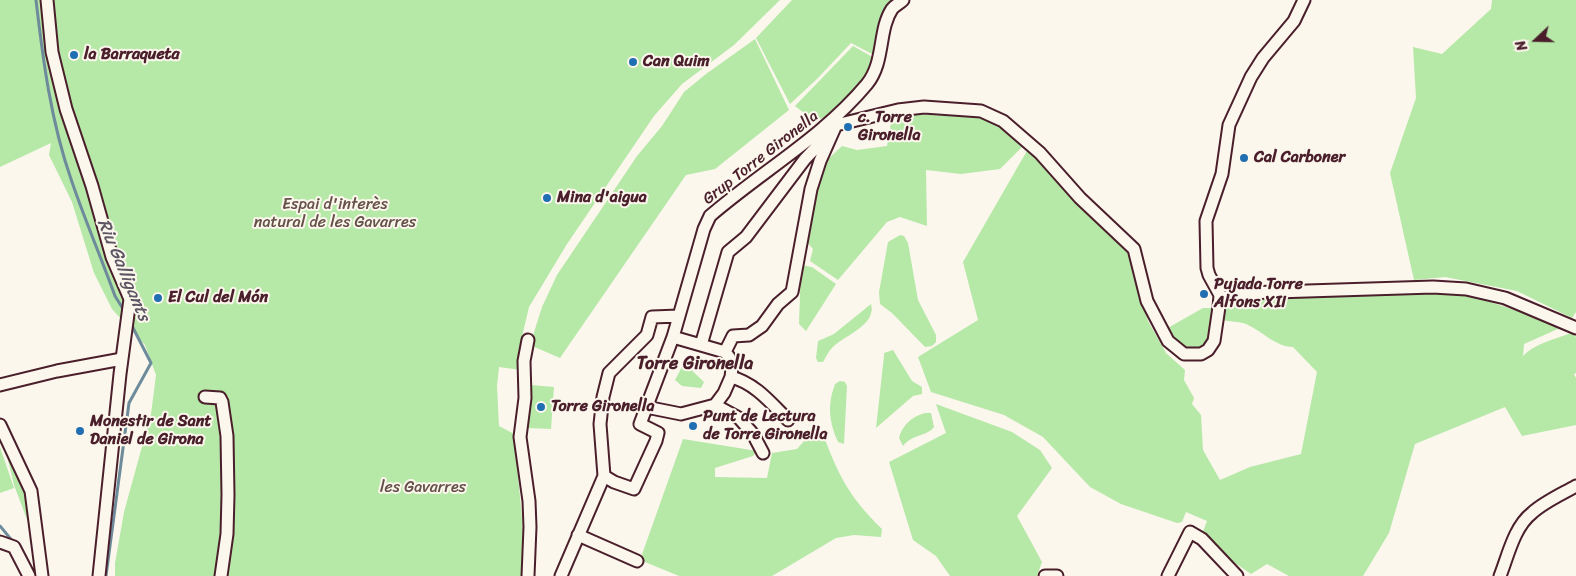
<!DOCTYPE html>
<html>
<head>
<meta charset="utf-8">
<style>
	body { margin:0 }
	#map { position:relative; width:1576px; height:576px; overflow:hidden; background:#fbf7ec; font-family:Sriracha,sans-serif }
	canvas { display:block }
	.north { position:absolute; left:1511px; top:15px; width:50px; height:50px; -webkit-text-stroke:4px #fbf7ec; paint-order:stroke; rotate:249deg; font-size:14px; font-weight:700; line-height:20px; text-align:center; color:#4a1f2b }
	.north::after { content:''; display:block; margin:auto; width:18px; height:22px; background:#4a1f2b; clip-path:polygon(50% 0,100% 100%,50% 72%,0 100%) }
</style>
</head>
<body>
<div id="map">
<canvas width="1576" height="576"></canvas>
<div class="north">N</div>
</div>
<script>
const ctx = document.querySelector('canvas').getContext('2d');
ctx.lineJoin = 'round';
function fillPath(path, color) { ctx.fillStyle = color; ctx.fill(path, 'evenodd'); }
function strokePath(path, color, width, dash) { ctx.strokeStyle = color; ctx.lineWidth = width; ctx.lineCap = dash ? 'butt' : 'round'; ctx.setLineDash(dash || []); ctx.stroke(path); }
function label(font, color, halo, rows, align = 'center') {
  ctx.font = font + ' Sriracha,sans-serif'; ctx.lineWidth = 4; ctx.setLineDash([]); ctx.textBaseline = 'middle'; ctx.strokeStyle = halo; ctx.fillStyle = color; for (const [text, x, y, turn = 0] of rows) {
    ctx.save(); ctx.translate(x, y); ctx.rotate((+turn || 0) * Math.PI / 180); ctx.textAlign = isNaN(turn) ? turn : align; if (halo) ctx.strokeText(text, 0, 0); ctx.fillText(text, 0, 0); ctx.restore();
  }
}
fillPath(new Path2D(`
	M 0,0 L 780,0 L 734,45 L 682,84 L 654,116 L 567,244 L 529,307 L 521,341 L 521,370 L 499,367 L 497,386 L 499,426 L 514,434 L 523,529 L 524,576 L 115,576 L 115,563 L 124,512 L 151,414 L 156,375 L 145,345 L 112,309 L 94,273 L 72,202 L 49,155 L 51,143 L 0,167 Z
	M 792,0 L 901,0 L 876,56 L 851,43 L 817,79 L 790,104 L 756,38 Z
	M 1492,0 L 1576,0 L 1576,312 L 1572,318 L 1517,291 L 1445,277 L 1414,280 L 1390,173 L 1416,98 L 1413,47 L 1442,54 L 1491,9 Z
	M 755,39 L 789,110 L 715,169 L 686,175 L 560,358 L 530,345 L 542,307 L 557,275 L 637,156 L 662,126 L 684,92 L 706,74 Z
	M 853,46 L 876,59 C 864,82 842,118 813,120 L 795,106 Z
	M 908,114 L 977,117 L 994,122 L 1023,146 L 1000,169 L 961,174 L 926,170 L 927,226 L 900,217 L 887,222 L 838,280 L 810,261 L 813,249 L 806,241 L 816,187 L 826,161 L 842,146 L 857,150 L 887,146 L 891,123 Z
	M 1028,149 L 1129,251 L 1148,321 L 1166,353 L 1185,370 L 1184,380 L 1194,398 L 1192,404 L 1201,415 L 1203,450 L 1220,480 L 1250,467 L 1301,454 L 1317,372 L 1293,347 C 1276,347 1262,331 1246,324 C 1239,321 1229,322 1222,320 C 1223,309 1225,303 1236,299 L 1446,293 C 1487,298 1522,312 1560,328 L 1524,344 L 1523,356 C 1534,344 1555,339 1571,333 L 1576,337 L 1576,373 L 1574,374 L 1576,378 L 1576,425 L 1522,436 L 1505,407 L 1415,444 L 1389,533 L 1363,576 L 1289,576 L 1267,564 L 1251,574 L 1213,548 L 1202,534 L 1207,521 L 1186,512 L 1182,522 L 1177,523 L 1121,504 L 1090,487 L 1043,437 L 1004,415 L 931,392 L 918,357 L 978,320 L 963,262 Z
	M 900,235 L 904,236 L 908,243 L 918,300 L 936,335 L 936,342 L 932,346 L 925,347 L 892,313 L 880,304 L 879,292 L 888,242 Z
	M 801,265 L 812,267 L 836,284 L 806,331 L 799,324 Z
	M 871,304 C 877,324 846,335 834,346 C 829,350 826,357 823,362 L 818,362 L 816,358 L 818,341 L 834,334 Z
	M 1203,308 L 1213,308 L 1206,343 C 1187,356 1176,345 1166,329 Z
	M 893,350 L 912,381 L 922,387 L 922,394 L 913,396 L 876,428 L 884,356 L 884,353 Z
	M 684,363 L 704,382 L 701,388 L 682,386 L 675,380 Z
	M 840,381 L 845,382 L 847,386 L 844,444 L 838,442 C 829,422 827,405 835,384 Z
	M 531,385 L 554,387 L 551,429 L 528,428 Z
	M 936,404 L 1012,432 L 1040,450 L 1052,468 L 1017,516 L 1042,562 L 1037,576 L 950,576 L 936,556 L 913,540 L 889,462 L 946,433 Z
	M 925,413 L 931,413 L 934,427 C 926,437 912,434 903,446 L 899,438 C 902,425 913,416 925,413 Z
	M 819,424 C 837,471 845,493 882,529 L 881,537 L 854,535 L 836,538 L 772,576 L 679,576 L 640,560 L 683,439 L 757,451 L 753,456 L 715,468 L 715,477 L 767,478 L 772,453 L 797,449 Z
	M 0,447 L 14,488 L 0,493 Z
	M 11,454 L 28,496 L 32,526 L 29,525 L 14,485 L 7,456 Z`), '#b6e8a8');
strokePath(new Path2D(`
	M 36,0 C 43,60 51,122 71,179 C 84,218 101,257 115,296 L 125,312
	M 0,526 L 14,543
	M 106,576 L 129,403 L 151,363 L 130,322`), '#6e8b9b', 3);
const minor = new Path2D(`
	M 47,0 L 52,52 L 66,109 L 92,186 L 112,257 L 130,299 L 120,374 L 99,576
	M 836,125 L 898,110 L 924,107 L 981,111 L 1003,121 L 1040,153 L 1080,198 L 1134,249 L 1147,301 L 1168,341 L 1184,354 L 1201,354 L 1208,350 L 1214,341 L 1219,307 L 1220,295 L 1209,275 L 1207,268 L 1206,221 L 1222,174 L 1229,125 L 1251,77 L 1263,58 L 1294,21 L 1304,0
	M 1220,300 L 1231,295 L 1244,293 L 1433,287 L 1466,289 L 1505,298 L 1576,328
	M 701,345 L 728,252 L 746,237 L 805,159 L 827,136
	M 725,352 L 733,336 L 749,335 L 762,326 L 778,304 L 792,292 L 811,189 L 820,161 L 836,125
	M 731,377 C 755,383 771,403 788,420
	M 0,385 L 57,371 L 122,359
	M 205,397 L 220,398 L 222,402 L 227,436 L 228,495 L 227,534 L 221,576
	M 715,405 L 739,418 L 753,434 L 763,453
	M 646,407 L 681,414 L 715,405 L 724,393 L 731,377 L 732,368 L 729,357 L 725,352 L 673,337
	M 0,425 L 31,491 L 42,576
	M 604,476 L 614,482 L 634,489 L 656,441 L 658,433 L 640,424 L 673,337 L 704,229 L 710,216 C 762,171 823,137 867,84 C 885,62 878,30 892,9 C 895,5 899,4 903,0
	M 578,535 L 637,561
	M 0,542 L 14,547 L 29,576
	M 528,576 L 530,527 L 529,501 L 520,437 L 525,398 L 524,361 L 528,340
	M 561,576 L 604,476 L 600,424 L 603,397 L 609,373 L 647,335 L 652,317 L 679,316
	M 1045,576 L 1057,576
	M 1168,576 L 1190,532 L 1202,539 L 1237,576
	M 1500,576 C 1508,556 1514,527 1532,513 C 1544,502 1562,494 1576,486`);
strokePath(minor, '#4a1f2b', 15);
strokePath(minor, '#fbf7ec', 11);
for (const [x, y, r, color] of [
	[74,55,5,"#1f6fb2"],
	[633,62,5,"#1f6fb2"],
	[848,127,5,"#1f6fb2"],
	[1244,158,5,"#1f6fb2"],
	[547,198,5,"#1f6fb2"],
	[1204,294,5,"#1f6fb2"],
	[158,298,5,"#1f6fb2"],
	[541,407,5,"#1f6fb2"],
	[693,426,5,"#1f6fb2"],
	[80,431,5,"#1f6fb2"]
]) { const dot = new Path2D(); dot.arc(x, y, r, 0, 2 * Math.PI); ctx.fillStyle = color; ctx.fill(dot); strokePath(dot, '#fbf7ec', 2); }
label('bold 16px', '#4a1f2b', '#fbf7ec', [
	["la Barraqueta",84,55],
	["Can Quim",643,62],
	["c. Torre",858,118],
	["Gironella",858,136],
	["Cal Carboner",1254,158],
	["Mina d'aigua",557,198],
	["Pujada Torre",1214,285],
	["Alfons XII",1214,303],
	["El Cul del Món",168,298],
	["Torre Gironella",551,407],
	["Punt de Lectura",703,417],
	["de Torre Gironella",703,435],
	["Monestir de Sant",90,422],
	["Daniel de Girona",90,440]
], 'left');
label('16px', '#4a1f2b', '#fbf7ec', [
	["Grup Torre Gironella",761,158,-38]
]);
label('16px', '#65514a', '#fbf7ec', [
	["Espai d'interès",335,205],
	["natural de les Gavarres",335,223],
	["les Gavarres",423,488]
]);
label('italic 18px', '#5c5563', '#fbf7ec', [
	["Riu Galligants",123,270,67]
]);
label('bold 18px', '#4a1f2b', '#fbf7ec', [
	["Torre Gironella",695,364]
]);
</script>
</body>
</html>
